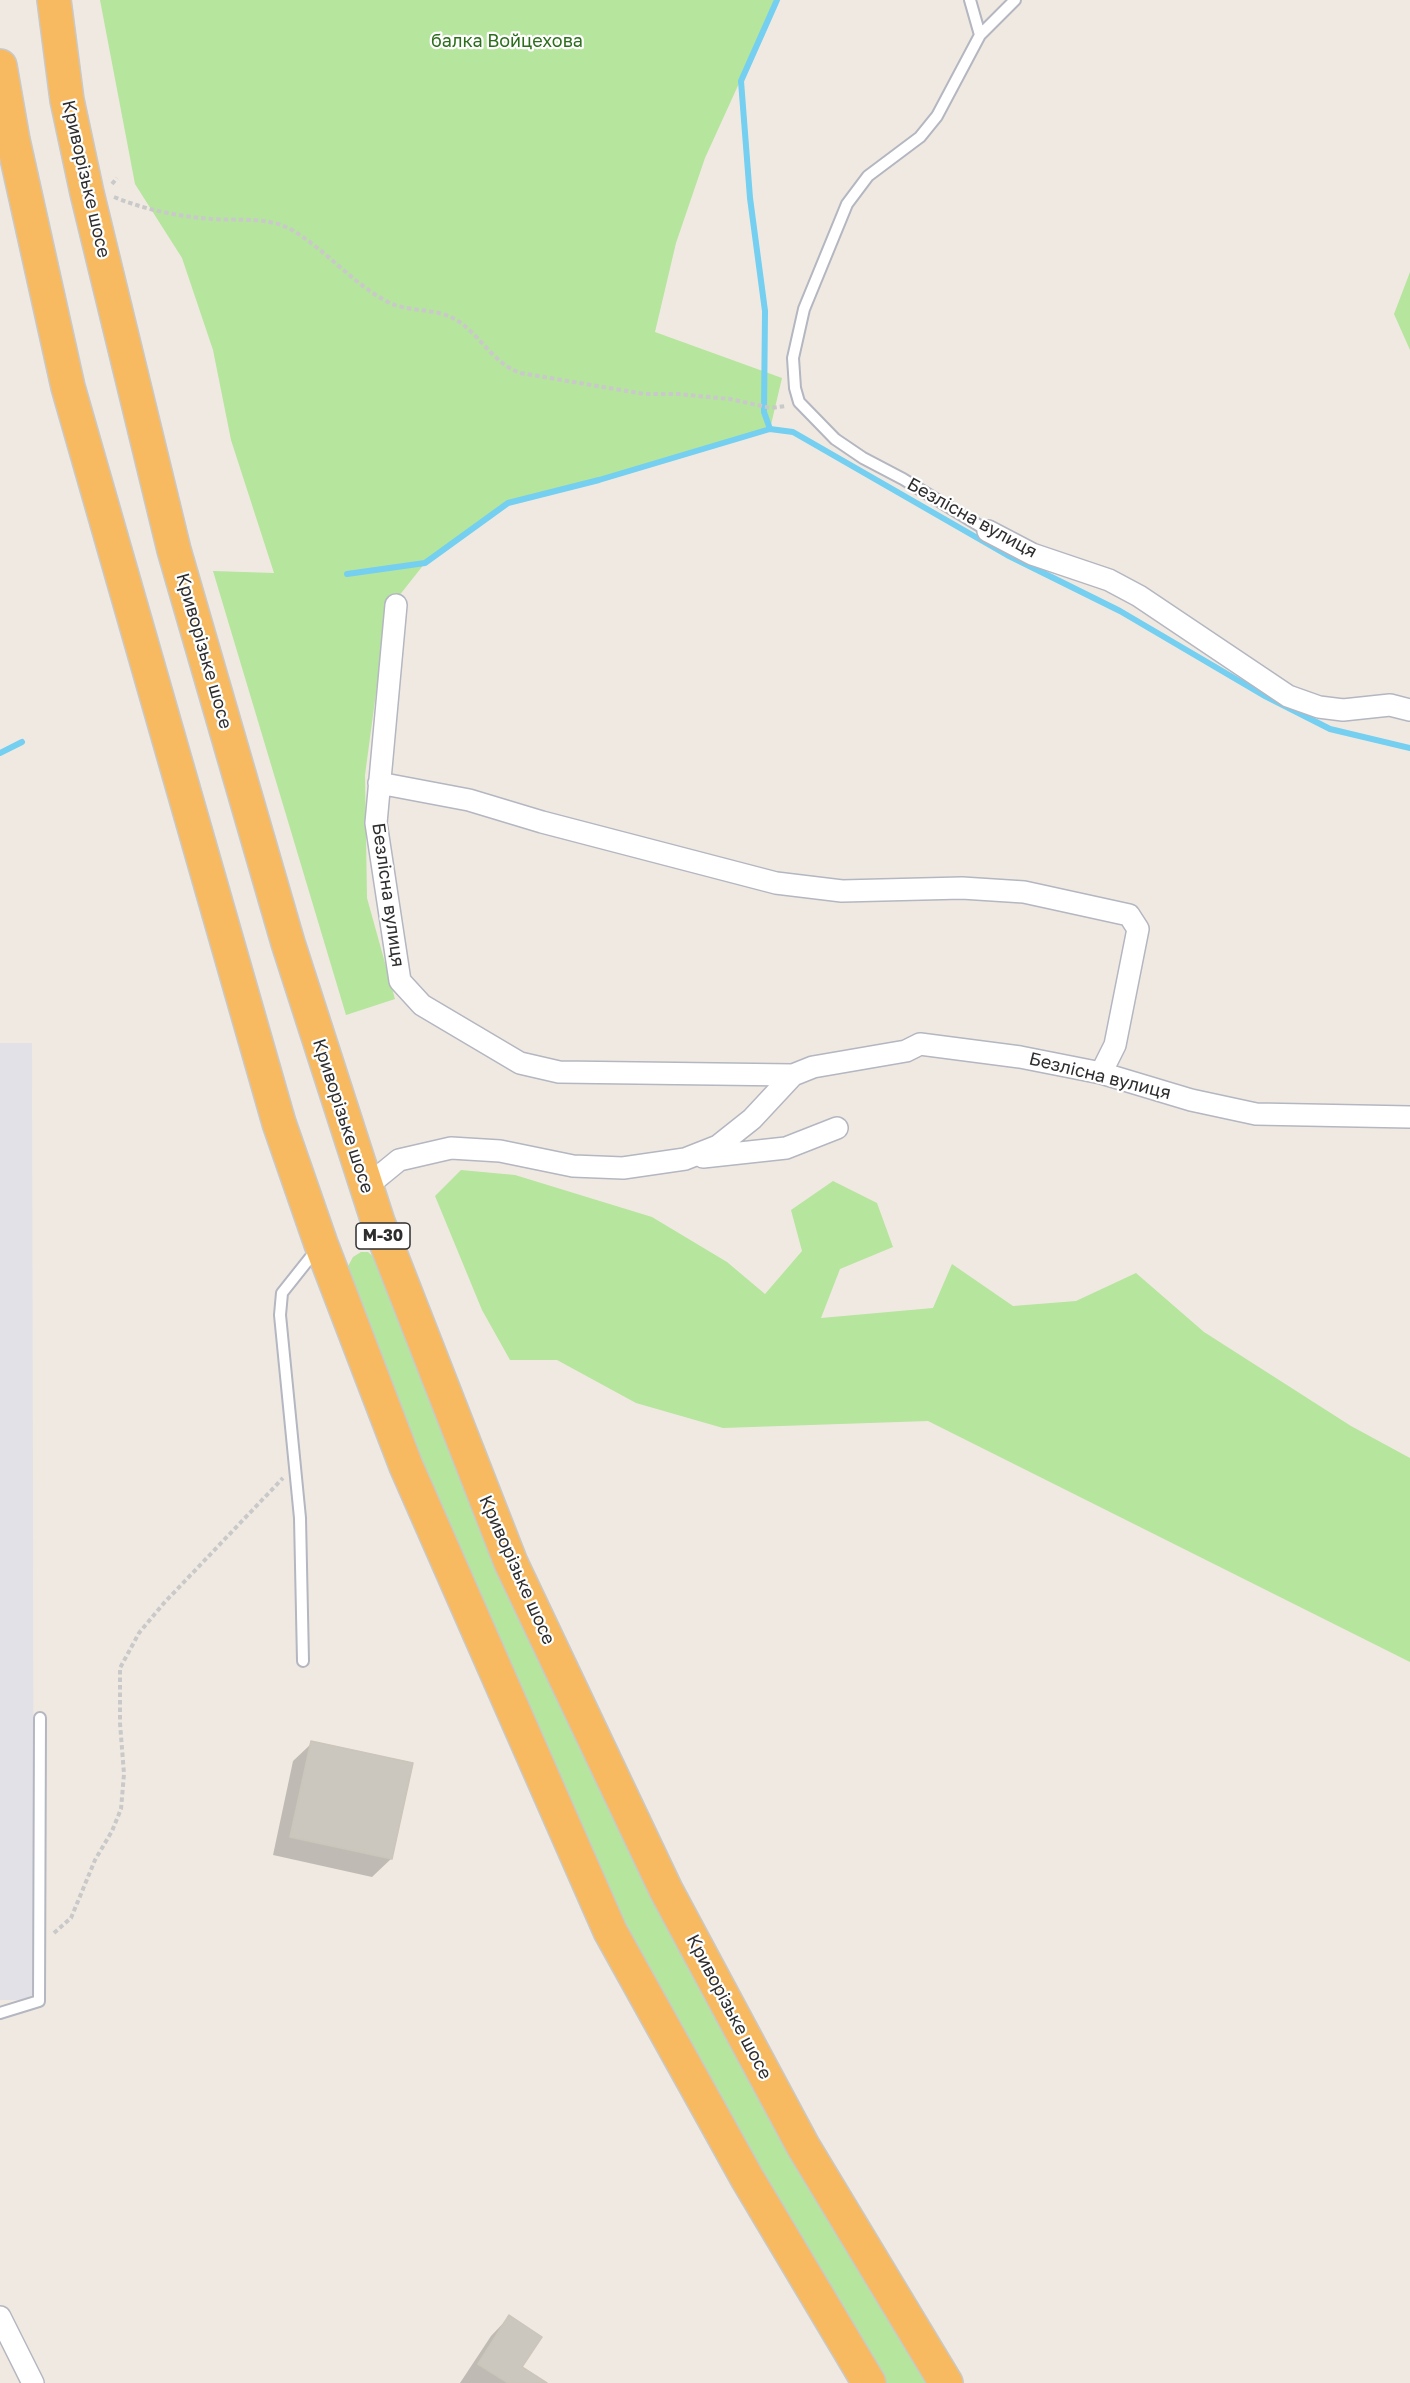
<!DOCTYPE html>
<html>
<head>
<meta charset="utf-8">
<style>
	body { margin:0 }
	canvas { display:block; background:#efe9e1 }
</style>
</head>
<body>
<canvas width="1410" height="2383"></canvas>
<script>
const ctx = document.querySelector('canvas').getContext('2d');
ctx.lineJoin = 'round';
function fillPath(path, color) { ctx.fillStyle = color; ctx.fill(path, 'evenodd'); }
function strokePath(path, color, width, dash) { ctx.strokeStyle = color; ctx.lineWidth = width; ctx.lineCap = dash ? 'butt' : 'round'; ctx.setLineDash(dash || []); ctx.stroke(path); }
function label(font, color, halo, rows, align = 'center') {
  ctx.font = font + ' "Golos Text",sans-serif'; ctx.lineWidth = 4.5; ctx.setLineDash([]); ctx.textBaseline = 'middle'; ctx.strokeStyle = halo; ctx.fillStyle = color; for (const [text, x, y, turn = 0] of rows) {
    ctx.save(); ctx.translate(x, y); ctx.rotate((+turn || 0) * Math.PI / 180); ctx.textAlign = isNaN(turn) ? turn : align; if (halo) ctx.strokeText(text, 0, 0); ctx.fillText(text, 0, 0); ctx.restore();
  }
}
fillPath(new Path2D(`
	M 0,1043 L 32,1043 L 34,2000 L 0,2000 Z`), '#e3e1e8');
fillPath(new Path2D(`
	M 100,0 L 777,0 L 705,158 L 676,243 L 655,332 L 782,378 L 770,429 L 599,480 L 508,503 L 425,563 L 387,611 L 365,775 L 367,898 L 395,999 L 346,1015 L 213,571 L 274,573 L 231,440 L 213,350 L 182,258 L 135,184 Z
	M 1410,272 L 1410,350 L 1394,314 Z
	M 461,1170 L 515,1175 L 652,1217 L 727,1262 L 765,1294 L 802,1251 L 791,1210 L 833,1181 L 877,1203 L 893,1247 L 840,1269 L 821,1318 L 933,1308 L 952,1264 L 1013,1306 L 1076,1301 L 1136,1273 L 1204,1332 L 1351,1426 L 1410,1458 L 1410,1662 L 928,1421 L 723,1428 L 636,1403 L 557,1360 L 510,1360 L 482,1310 L 435,1196 Z
	M 361,1252 L 368,1252 L 376,1259 L 446,1439 L 931,2383 L 886,2383 L 753,2163 L 610,1893 L 411,1456 L 347,1268 L 353,1257 Z`), '#b6e59e');
fillPath(new Path2D(`
	M 312,1743 L 391,1859 L 372,1877 L 273,1855 L 293,1761 Z
	M 509,2317 L 520,2367 L 544,2383 L 460,2383 L 491,2336 Z`), '#0003');
strokePath(new Path2D(`
	M 770,429 L 793,432 L 1007,555 L 1120,611 L 1263,695 L 1330,729 L 1410,748
	M 347,574 L 425,563 L 508,503 L 599,480 L 770,429 L 764,412 L 765,311 L 750,198 L 741,81 L 777,0
	M 0,753 L 22,742`), '#75cff0', 6);
const building = new Path2D(`
	M 311,1741 L 413,1763 L 392,1859 L 290,1837 Z
	M 509,2315 L 542,2337 L 522,2367 L 547,2383 L 508,2383 L 478,2364 Z`);
fillPath(building, '#cbc7bf');
strokePath(building, '#cbc5ba', 1.5);
const service = new Path2D(`
	M 970,0 L 980,35
	M 988,531 L 903,479 L 863,458 L 835,439 L 799,402 L 795,388 L 793,358 L 804,309 L 847,204 L 868,176 L 920,137 L 937,116 L 980,35 L 1015,0
	M 303,1661 L 300,1518 L 280,1315 L 282,1293 L 317,1249
	M 0,2013 L 39,2001 L 40,1718`);
const minor = new Path2D(`
	M 988,531 L 1032,554 L 1109,580 L 1139,596 L 1288,696 L 1319,707 L 1343,710 L 1390,705 L 1410,710
	M 396,605 L 376,823 L 400,981 L 422,1005 L 520,1063 L 559,1072 L 793,1075
	M 379,783 L 469,800 L 542,822 L 776,883 L 842,891 L 962,888 L 1024,892 L 1129,915 L 1138,929 L 1115,1045 L 1101,1073
	M 703,1157 L 786,1148 L 837,1128
	M 366,1187 L 399,1160 L 451,1148 L 500,1151 L 573,1166 L 623,1168 L 685,1159 L 718,1146 L 752,1119 L 793,1075 L 813,1067 L 906,1051 L 920,1044 L 1020,1057 L 1101,1073 L 1191,1100 L 1256,1114 L 1410,1117
	M 0,2317 L 33,2383`);
const trunk = new Path2D(`
	M 54,0 L 67,100 L 87,193 L 174,550 L 288,943 L 378,1222 L 511,1563 L 666,1890 L 803,2146 L 946,2383
	M 0,66 L 13,140 L 68,387 L 279,1123 L 321,1244 L 406,1466 L 610,1931 L 747,2178 L 869,2383`);
strokePath(service, '#b4b7c1', 14);
strokePath(minor, '#b4b7c1', 24);
strokePath(trunk, '#c9c9c9', 36);
strokePath(new Path2D(`
	M 112,184 L 117,178
	M 114,197 C 146,210 177,216 211,219 C 239,221 267,216 292,230 C 326,250 353,284 388,302 C 409,313 437,307 458,321 C 482,337 493,363 520,373 L 644,394 L 678,394 L 730,399 L 771,408 L 786,406
	M 54,1933 L 71,1918 L 95,1860 L 112,1831 L 121,1809 L 124,1774 L 120,1723 L 120,1668 L 139,1633 L 164,1603 L 283,1478`), '#c9c9c9', 4, [4.5, 3]);
strokePath(service, '#fff', 10);
strokePath(minor, '#fff', 21);
strokePath(trunk, '#f8ba60', 33);
for (const [x, y, w] of [
	[383,1236,54]
]) { const box = new Path2D(); box.roundRect(x - w / 2, y - 13, w, 26, 4.5); ctx.fillStyle = '#fff'; ctx.fill(box); strokePath(box, '#2e2e2e', 1.5); }
label('bold 16px', '#2e2e2e', null, [
	["М-30",383,1236]
]);
label('18px', '#2c6e1b', '#fff', [
	["балка Войцехова",507,41]
]);
label('18px', '#2e2e2e', '#fff', [
	["Криворізьке шосе",86,179,77],
	["Безлісна вулиця",972,518,29],
	["Криворізьке шосе",204,651,74],
	["Безлісна вулиця",388,895,82],
	["Безлісна вулиця",1100,1076,14],
	["Криворізьке шосе",343,1116,72],
	["Криворізьке шосе",517,1570,66],
	["Криворізьке шосе",729,2007,62]
]);
</script>
</body>
</html>
